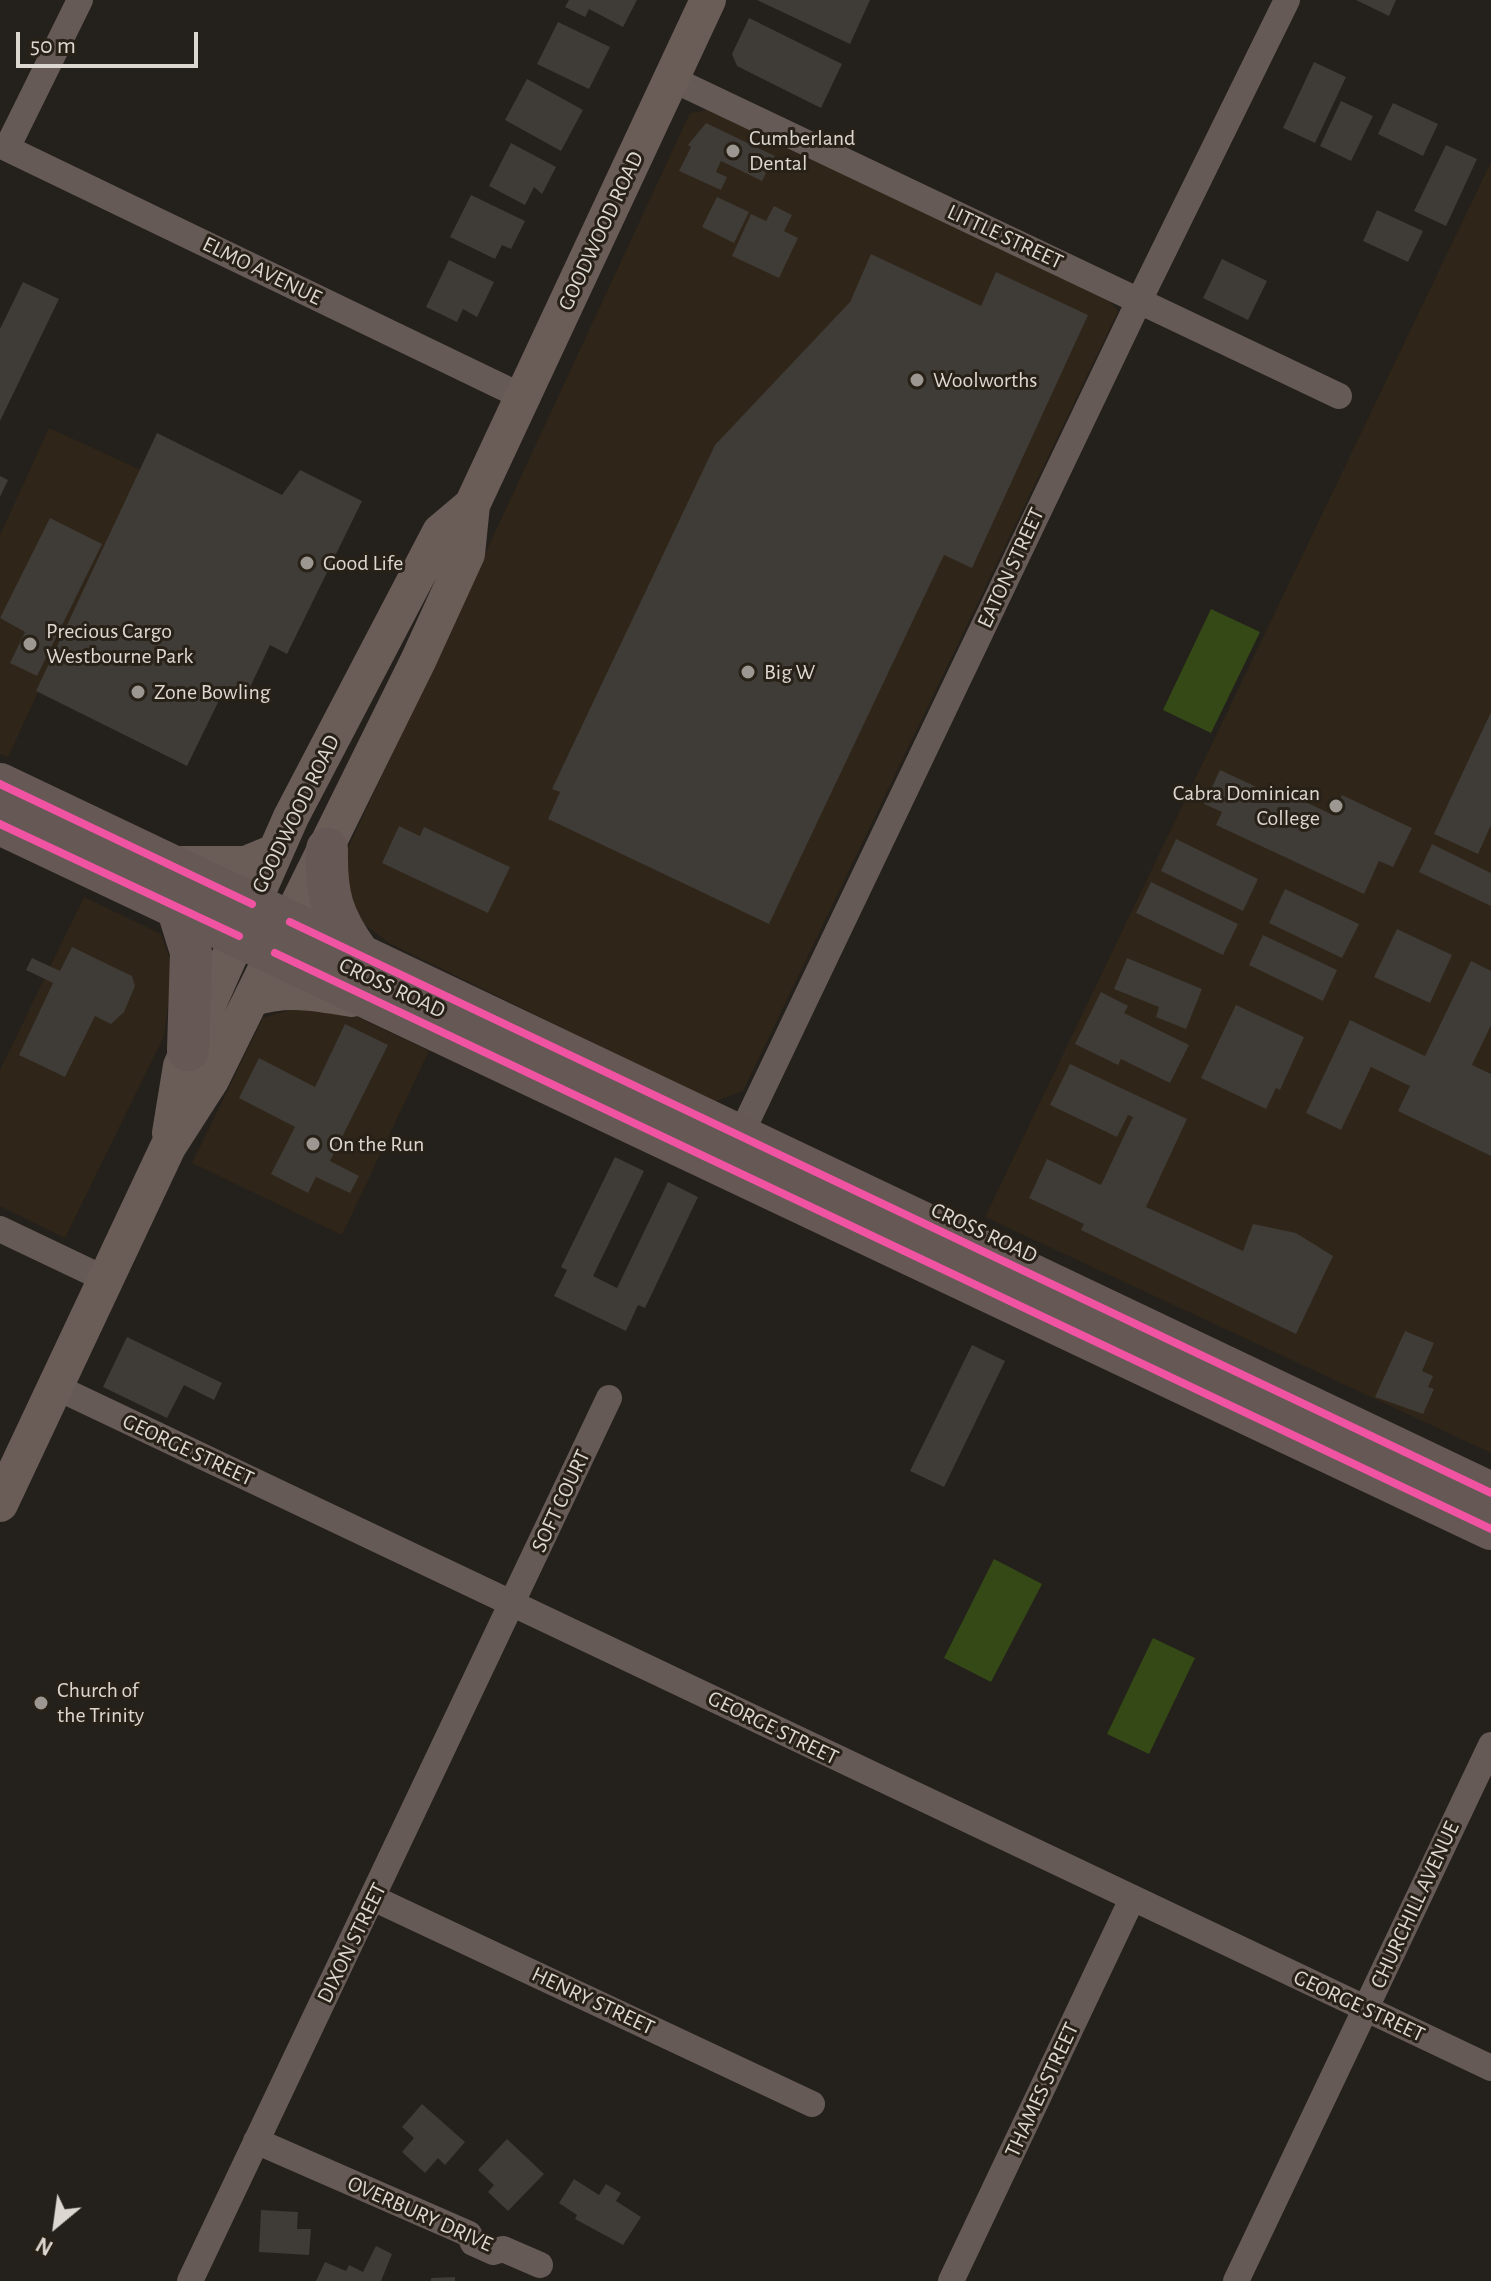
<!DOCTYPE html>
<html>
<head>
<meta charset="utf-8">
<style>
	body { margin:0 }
	#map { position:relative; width:1491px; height:2281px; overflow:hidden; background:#24201b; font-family:"Alegreya Sans",sans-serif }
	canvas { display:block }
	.north { position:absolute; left:16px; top:2185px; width:80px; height:80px; -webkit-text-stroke:6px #282117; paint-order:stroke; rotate:209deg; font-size:22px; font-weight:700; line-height:32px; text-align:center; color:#dcd7d1 }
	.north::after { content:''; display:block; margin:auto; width:28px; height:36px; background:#dcd7d1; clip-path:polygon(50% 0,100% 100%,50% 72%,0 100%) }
	.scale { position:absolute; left:16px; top:32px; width:182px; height:36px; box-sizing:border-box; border:4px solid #dcd7d1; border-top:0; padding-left:10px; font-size:24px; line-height:28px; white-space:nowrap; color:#dcd7d1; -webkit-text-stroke:6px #282117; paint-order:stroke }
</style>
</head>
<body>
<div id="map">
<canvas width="1491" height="2281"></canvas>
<div class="north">N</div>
<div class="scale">50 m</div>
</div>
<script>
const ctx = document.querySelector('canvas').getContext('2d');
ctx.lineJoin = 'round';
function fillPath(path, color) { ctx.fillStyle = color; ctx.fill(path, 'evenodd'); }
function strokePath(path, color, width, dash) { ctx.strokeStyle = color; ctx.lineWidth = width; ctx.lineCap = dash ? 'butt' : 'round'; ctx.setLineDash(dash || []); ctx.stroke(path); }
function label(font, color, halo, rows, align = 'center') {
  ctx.font = font + ' "Alegreya Sans",sans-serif'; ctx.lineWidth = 6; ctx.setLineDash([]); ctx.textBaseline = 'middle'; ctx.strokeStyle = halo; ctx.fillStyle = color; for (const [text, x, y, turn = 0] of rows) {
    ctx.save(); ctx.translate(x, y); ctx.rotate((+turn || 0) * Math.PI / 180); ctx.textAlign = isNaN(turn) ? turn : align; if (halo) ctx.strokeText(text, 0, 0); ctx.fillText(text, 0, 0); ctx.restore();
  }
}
fillPath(new Path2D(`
	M 709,110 L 1101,291 L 1118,311 L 743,1091 L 714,1102 L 389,943 L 359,920 L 342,893 L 344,857 L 690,113 Z
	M 1491,162 L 1491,1453 L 985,1217 Z
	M 49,428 L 141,470 L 8,757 L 0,754 L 0,535 Z
	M 84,897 L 161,934 L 173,968 L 164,1036 L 65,1238 L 0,1206 L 0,1070 Z
	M 303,1006 L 349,1013 L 429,1051 L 342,1235 L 192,1163 L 263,1018 Z`), '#2f2518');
fillPath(new Path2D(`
	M 1211,609 L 1260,632 L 1211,733 L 1163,710 Z
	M 994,1559 L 1042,1584 L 991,1682 L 944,1658 Z
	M 1153,1638 L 1195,1658 L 1149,1754 L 1107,1734 Z`), '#344916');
fillPath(new Path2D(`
	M 569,0 L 637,0 L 623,27 L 589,9 L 585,17 L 565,7 Z
	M 757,0 L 870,0 L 850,44 Z
	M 1356,0 L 1396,0 L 1389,16 Z
	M 749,18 L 842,64 L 821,108 L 737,66 L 732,54 Z
	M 558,22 L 610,47 L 589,89 L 537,64 Z
	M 1314,62 L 1346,77 L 1315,143 L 1283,128 Z
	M 527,79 L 583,110 L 561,151 L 505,120 Z
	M 1341,101 L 1373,116 L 1351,161 L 1320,146 Z
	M 1393,103 L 1438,124 L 1423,156 L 1378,134 Z
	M 706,123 L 775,156 L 762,181 L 721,161 L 716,172 L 727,177 L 721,190 L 679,171 L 691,147 L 688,145 Z
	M 511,143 L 556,167 L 542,194 L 534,187 L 525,205 L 489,186 Z
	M 1446,145 L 1477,159 L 1446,226 L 1414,211 Z
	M 471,195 L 525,221 L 511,249 L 502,245 L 495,259 L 450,237 Z
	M 717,197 L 749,212 L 734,243 L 702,227 Z
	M 774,206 L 792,215 L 784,231 L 798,238 L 779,278 L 732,256 L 751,214 L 766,221 Z
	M 1377,210 L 1423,231 L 1408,262 L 1363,241 Z
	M 871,254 L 981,306 L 996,272 L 1088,315 L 972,568 L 944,555 L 769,924 L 548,819 L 560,792 L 552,789 L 715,445 L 850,302 Z
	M 1222,259 L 1267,281 L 1248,320 L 1203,298 Z
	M 449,260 L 494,282 L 477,317 L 463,309 L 457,322 L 426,307 Z
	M 23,282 L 59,299 L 0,421 L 0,329 Z
	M 157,433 L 282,495 L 300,470 L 362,501 L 287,654 L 270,645 L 244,700 L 224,690 L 187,766 L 36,691 Z
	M 0,476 L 8,480 L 0,497 Z
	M 50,518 L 102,544 L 37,676 L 10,663 L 25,632 L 0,618 Z
	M 1491,712 L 1491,825 L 1478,854 L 1434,834 Z
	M 1220,770 L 1276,796 L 1278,789 L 1333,815 L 1342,795 L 1412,828 L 1393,867 L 1379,861 L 1364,894 L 1216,825 L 1222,812 L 1204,804 Z
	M 399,826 L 420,836 L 424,827 L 510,867 L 488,913 L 382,863 Z
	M 1176,839 L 1258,879 L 1243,911 L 1161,871 Z
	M 1432,844 L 1491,873 L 1491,906 L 1419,872 Z
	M 1151,882 L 1238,924 L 1223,955 L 1136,913 Z
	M 1285,889 L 1359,924 L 1342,958 L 1269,923 Z
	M 1397,929 L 1452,955 L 1430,1003 L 1374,977 Z
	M 1263,935 L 1337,970 L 1323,1001 L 1249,965 Z
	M 72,947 L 132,976 L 135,986 L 124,1012 L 111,1024 L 95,1016 L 65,1077 L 19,1055 L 53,983 L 26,970 L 32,958 L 60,971 Z
	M 1127,958 L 1202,989 L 1186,1029 L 1156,1017 L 1159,1007 L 1114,989 Z
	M 1471,961 L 1491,971 L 1491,1025 L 1472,1065 L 1491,1074 L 1491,1156 L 1398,1111 L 1410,1086 L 1371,1067 L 1341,1130 L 1306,1113 L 1350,1020 L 1425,1056 Z
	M 1101,992 L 1128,1006 L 1124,1013 L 1189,1045 L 1170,1083 L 1121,1059 L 1118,1065 L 1075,1044 Z
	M 1236,1005 L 1304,1037 L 1280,1090 L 1276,1088 L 1266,1109 L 1201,1078 Z
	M 345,1024 L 388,1045 L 330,1161 L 359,1176 L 350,1193 L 316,1177 L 308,1193 L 271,1174 L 295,1127 L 239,1098 L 259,1058 L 315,1087 Z
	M 1070,1064 L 1187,1119 L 1146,1207 L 1243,1251 L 1253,1224 L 1296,1233 L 1333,1256 L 1296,1334 L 1081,1230 L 1084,1224 L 1029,1198 L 1047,1159 L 1101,1185 L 1133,1117 L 1128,1115 L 1117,1137 L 1050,1105 Z
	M 615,1157 L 644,1171 L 593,1276 L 617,1288 L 668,1182 L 698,1197 L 645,1308 L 638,1305 L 626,1331 L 554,1296 L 567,1270 L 561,1267 Z
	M 1405,1331 L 1434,1343 L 1422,1371 L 1433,1376 L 1428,1387 L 1434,1389 L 1423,1414 L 1375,1397 Z
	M 127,1337 L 222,1383 L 214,1400 L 184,1385 L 167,1418 L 103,1387 Z
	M 972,1345 L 1005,1361 L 944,1487 L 910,1471 Z
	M 422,2104 L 465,2142 L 445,2165 L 438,2158 L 425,2173 L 402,2152 L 414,2138 L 402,2127 Z
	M 507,2139 L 544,2174 L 508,2211 L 488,2192 L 494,2185 L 478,2170 Z
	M 574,2179 L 599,2195 L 606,2184 L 621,2193 L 616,2201 L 641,2217 L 623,2245 L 575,2219 L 577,2215 L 559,2203 Z
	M 261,2210 L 298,2212 L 297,2229 L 311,2229 L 309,2255 L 259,2252 Z
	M 376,2246 L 392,2254 L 381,2281 L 316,2281 L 325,2262 L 346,2271 L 349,2265 L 363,2272 Z
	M 455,2277 L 455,2281 L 431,2281 L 431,2278 Z`), '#3f3b37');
strokePath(new Path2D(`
	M 670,78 L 1339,396
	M 0,145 L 523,397
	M 7,148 L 80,0
	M 739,1138 L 1139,301 L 1287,0
	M 0,1229 L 105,1279
	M 56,1387 L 1491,2068
	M 373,1898 L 812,2104
	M 256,2141 L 469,2234 L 473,2243 L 493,2252 L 503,2249 L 540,2265
	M 190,2281 L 609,1398
	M 951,2281 L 1132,1899
	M 1236,2281 L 1491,1745`), '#665a56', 26);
strokePath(new Path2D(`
	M 171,864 L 246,864 L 275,852
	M 251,999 C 285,987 317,993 352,999
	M 170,1133 L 181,1066 L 291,817 L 440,532 L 472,505
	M 0,1504 L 168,1147 L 211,1080 L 418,661 L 467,554 L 472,505 L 708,0`), '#6a5c57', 36);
strokePath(new Path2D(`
	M 0,784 L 1491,1493
	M 0,824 L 1491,1529
	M 327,849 C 326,894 332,917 359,954
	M 177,907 L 191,952 L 188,1050`), '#665854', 42);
strokePath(new Path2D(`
	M 0,784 L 252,904
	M 0,824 L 239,936
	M 290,922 L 1491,1493
	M 275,953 L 1491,1529`), '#f153a3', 8);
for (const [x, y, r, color] of [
	[733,151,8,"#9c9791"],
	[917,380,8,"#9c9791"],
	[307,563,8,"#9c9791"],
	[30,644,8,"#9c9791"],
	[748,672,8,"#9c9791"],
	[138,692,8,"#9c9791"],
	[1336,806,8,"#9c9791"],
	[313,1144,8,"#9c9791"],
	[41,1703,8,"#9c9791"]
]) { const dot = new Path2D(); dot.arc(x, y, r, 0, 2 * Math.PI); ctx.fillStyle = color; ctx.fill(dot); strokePath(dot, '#282117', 3); }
label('22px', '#dcd7d1', '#282117', [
	["Cumberland",749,138],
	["Dental",749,163],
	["Woolworths",933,380],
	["Good Life",323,563],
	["Precious Cargo",46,631],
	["Westbourne Park",46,656],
	["Big W",764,672],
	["Zone Bowling",154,692],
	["Cabra Dominican",1320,793,"right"],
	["College",1320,818,"right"],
	["On the Run",329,1144],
	["Church of",57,1690],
	["the Trinity",57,1715]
], 'left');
label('22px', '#dcd7d1', '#282117', [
	["GOODWOOD ROAD",601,231,-65],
	["LITTLE STREET",1005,237,25],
	["ELMO AVENUE",262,271,26],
	["EATON STREET",1011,568,-65],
	["GOODWOOD ROAD",296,814,-64],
	["CROSS ROAD",392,988,25],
	["CROSS ROAD",984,1233,25],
	["GEORGE STREET",188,1450,25],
	["SOFT COURT",561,1501,-65],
	["GEORGE STREET",773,1728,26],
	["CHURCHILL AVENUE",1415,1905,-65],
	["DIXON STREET",352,1943,-64],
	["HENRY STREET",593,2001,25],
	["GEORGE STREET",1359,2006,25],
	["THAMES STREET",1042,2090,-65],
	["OVERBURY DRIVE",420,2214,24]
]);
</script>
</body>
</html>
